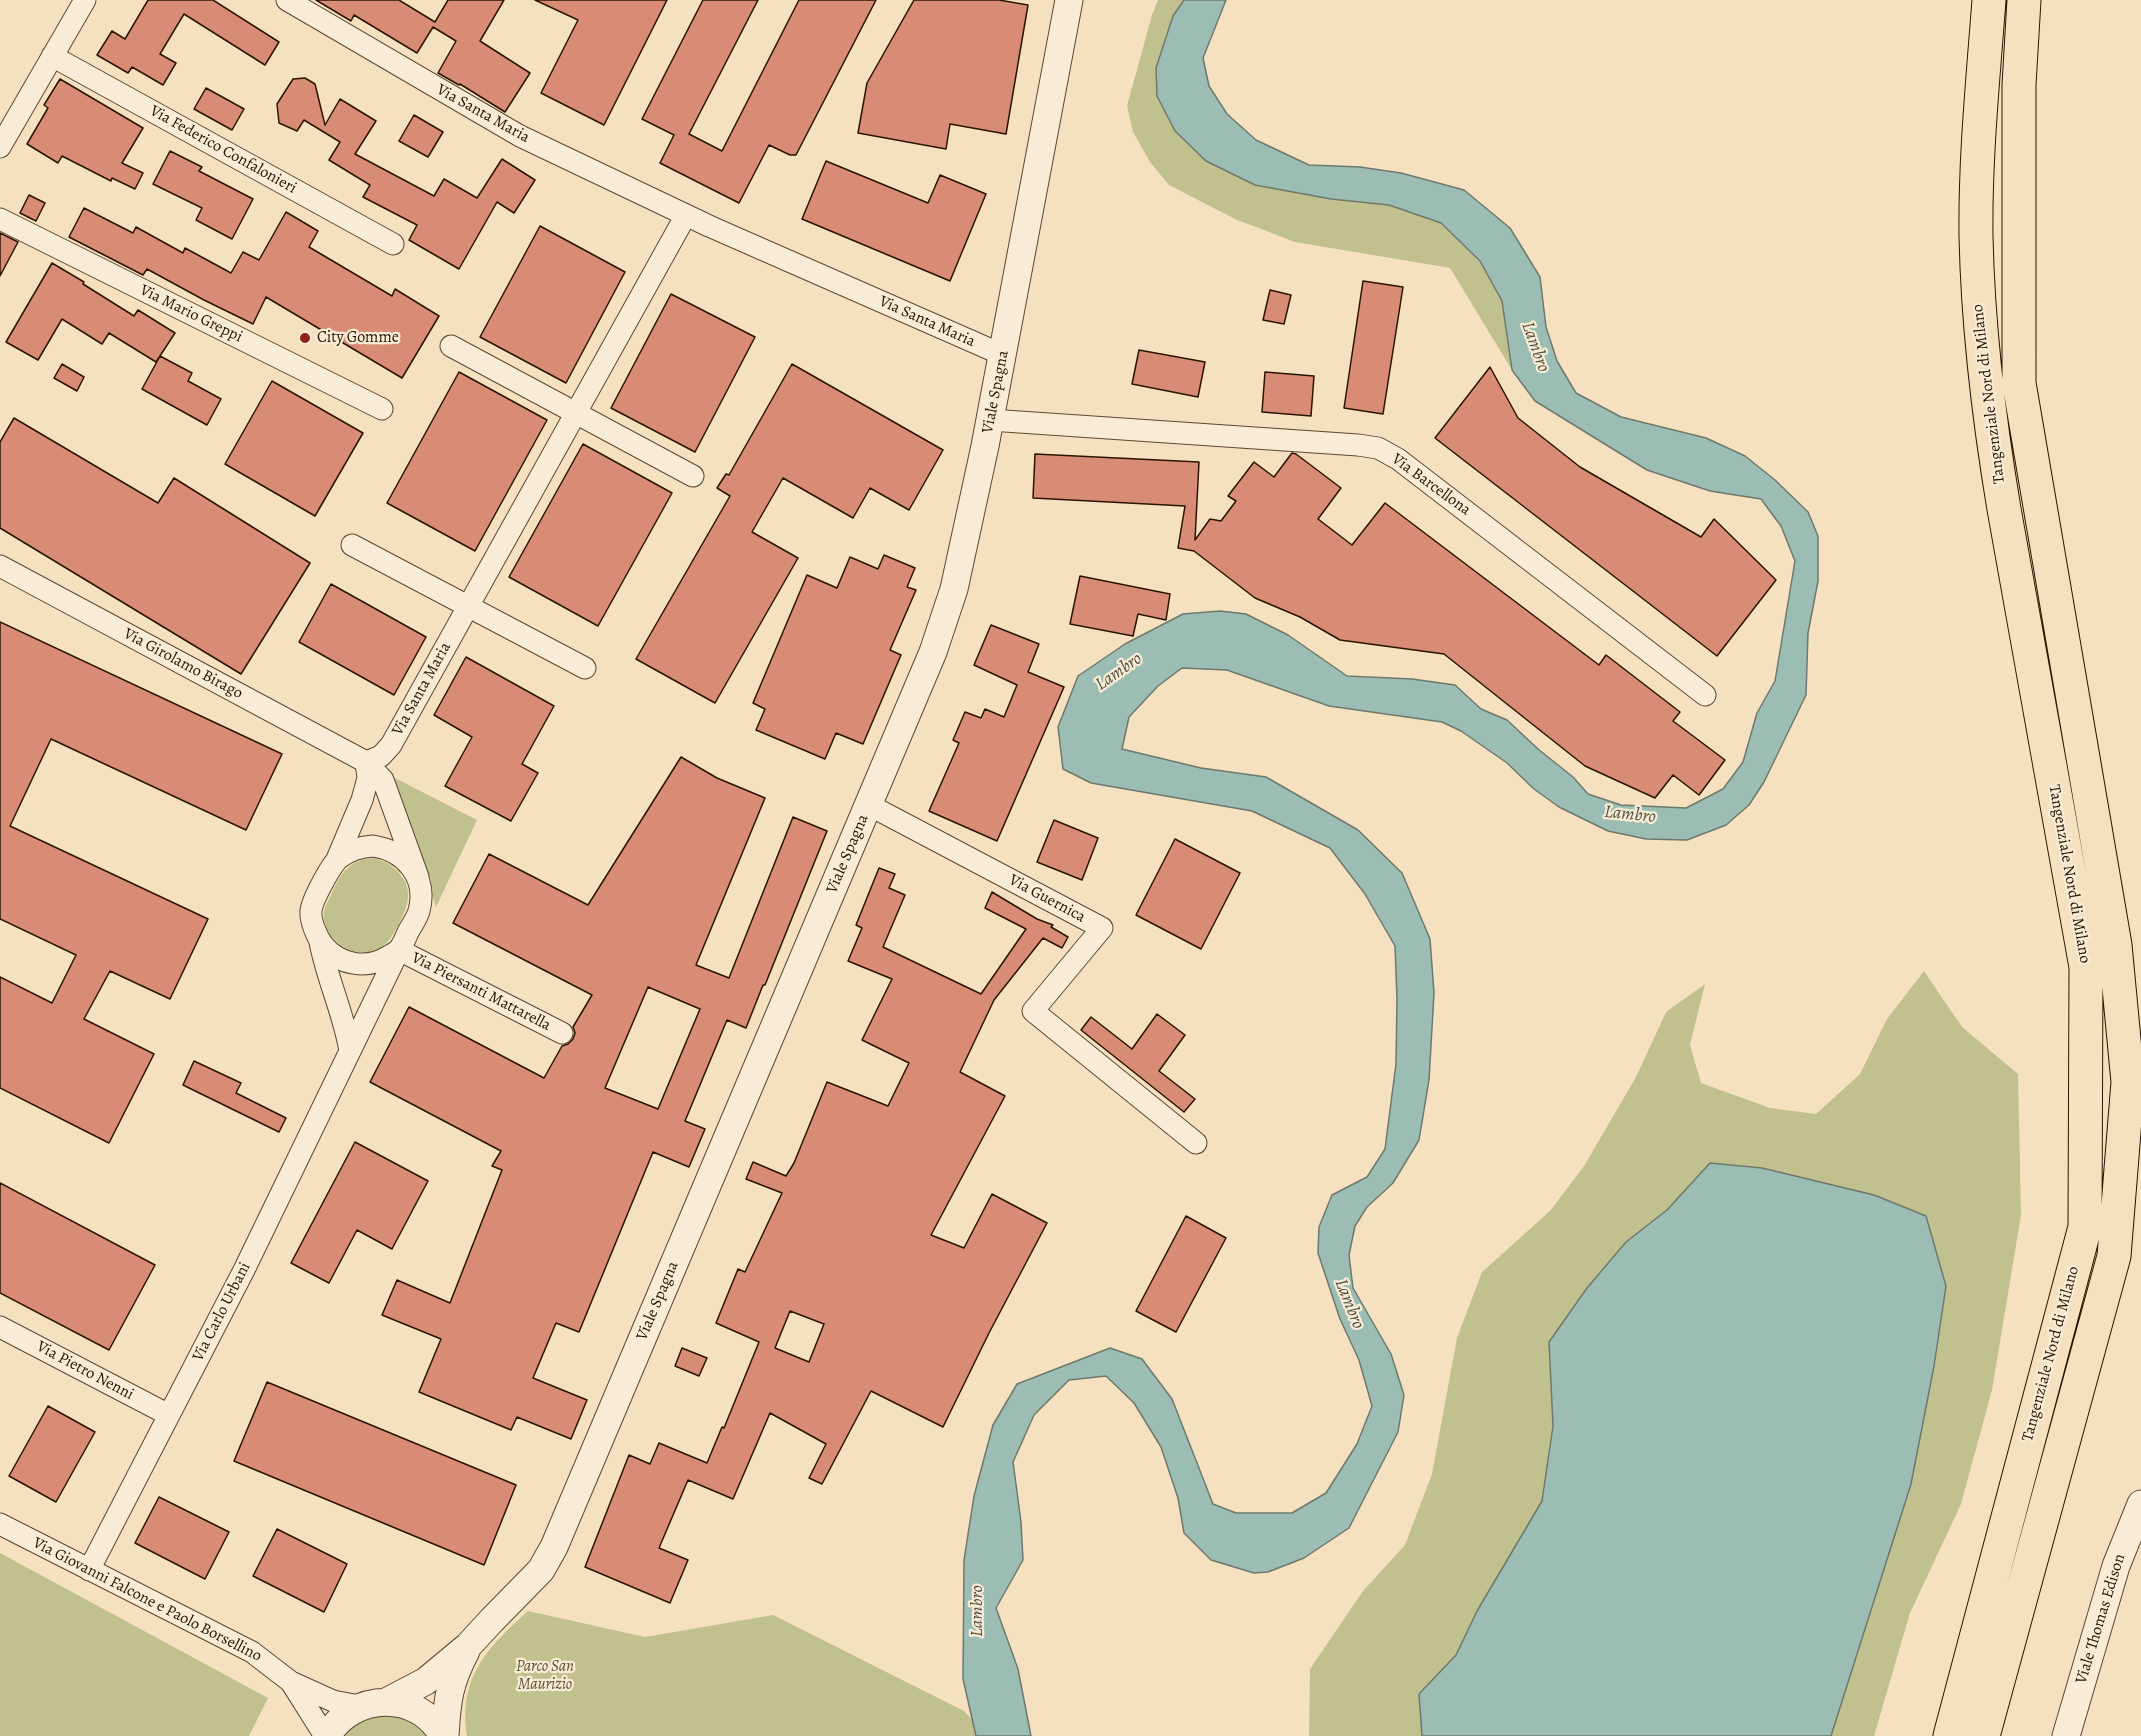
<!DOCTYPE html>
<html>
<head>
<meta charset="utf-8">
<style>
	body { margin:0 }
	canvas { display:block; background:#f5e1c0 }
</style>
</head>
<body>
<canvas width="2141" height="1736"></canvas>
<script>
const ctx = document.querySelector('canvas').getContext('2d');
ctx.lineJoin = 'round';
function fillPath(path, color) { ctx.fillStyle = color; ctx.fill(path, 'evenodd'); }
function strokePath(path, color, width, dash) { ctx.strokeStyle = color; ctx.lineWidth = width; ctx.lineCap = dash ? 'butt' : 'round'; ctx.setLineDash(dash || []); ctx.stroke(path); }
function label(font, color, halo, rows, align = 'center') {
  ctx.font = font + ' Alegreya,serif'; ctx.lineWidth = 4.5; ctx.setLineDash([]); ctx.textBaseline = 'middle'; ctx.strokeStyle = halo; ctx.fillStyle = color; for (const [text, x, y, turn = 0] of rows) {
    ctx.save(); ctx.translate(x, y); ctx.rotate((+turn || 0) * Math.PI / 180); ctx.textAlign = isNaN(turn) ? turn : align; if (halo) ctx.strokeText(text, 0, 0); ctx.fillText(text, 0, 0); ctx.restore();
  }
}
fillPath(new Path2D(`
	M 1158,0 L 1184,0 L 1173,16 L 1255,185 L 1331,199 L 1389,205 L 1441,223 L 1480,261 L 1503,301 L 1512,370 L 1450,268 L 1295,242 L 1235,219 L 1169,185 L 1150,162 L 1133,132 L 1127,106 L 1152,15 Z
	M 393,777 L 477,820 L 436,907 Z
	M 372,858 C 384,860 391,864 399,873 C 414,890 408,906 399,924 C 389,943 380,955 356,952 C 340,950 322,931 324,913 C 324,907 329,900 331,895 C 340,875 348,860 372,858 Z
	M 1924,971 L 1962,1027 L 2018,1074 L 2021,1215 L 1992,1390 L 1961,1504 L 1910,1613 L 1874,1736 L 1831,1736 L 1934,1366 L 1946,1286 L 1926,1216 L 1874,1195 L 1822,1183 L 1710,1163 L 1667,1210 L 1626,1242 L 1587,1288 L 1549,1341 L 1553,1426 L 1542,1501 L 1477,1611 L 1456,1655 L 1419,1694 L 1422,1736 L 1309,1736 L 1310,1669 L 1363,1591 L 1405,1545 L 1432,1474 L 1457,1338 L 1482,1272 L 1550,1211 L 1584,1166 L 1636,1077 L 1666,1012 L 1705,984 L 1690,1045 L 1701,1083 L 1770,1108 L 1816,1114 L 1860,1074 L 1887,1019 Z
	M 0,1553 L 268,1698 L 249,1736 L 0,1736 Z
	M 528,1611 L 645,1637 L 773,1615 L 964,1711 L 988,1736 L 467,1736 C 458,1677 488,1647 528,1611 Z
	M 367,1715 L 404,1715 L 431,1736 L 340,1736 Z`), '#c1c18f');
const water = new Path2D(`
	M 1184,0 L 1226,0 L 1203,58 L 1209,86 L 1227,114 L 1256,140 L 1309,165 L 1360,167 L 1401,173 L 1464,190 L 1510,228 L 1540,277 L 1546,327 L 1557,361 L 1576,393 L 1621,417 L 1706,438 L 1745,456 L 1775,480 L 1808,512 L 1818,536 L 1818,581 L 1808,633 L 1806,695 L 1764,782 L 1749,805 L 1726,825 L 1687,840 L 1646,839 L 1608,831 L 1559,807 L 1534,789 L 1507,763 L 1461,731 L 1442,722 L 1329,706 L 1227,670 L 1182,668 L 1158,686 L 1129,717 L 1122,749 L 1201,768 L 1266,777 L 1358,830 L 1402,873 L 1430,939 L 1434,993 L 1429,1080 L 1419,1140 L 1393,1183 L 1367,1207 L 1355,1226 L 1349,1255 L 1353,1288 L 1391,1354 L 1404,1395 L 1398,1432 L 1349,1528 L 1304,1558 L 1268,1572 L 1254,1573 L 1211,1560 L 1184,1533 L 1178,1498 L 1161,1447 L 1134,1403 L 1106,1376 L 1069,1380 L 1034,1415 L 1013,1462 L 1021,1522 L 1023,1560 L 996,1608 L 1018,1669 L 1031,1736 L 976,1736 L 963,1679 L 964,1560 L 974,1496 L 993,1425 L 1017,1384 L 1110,1348 L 1142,1359 L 1172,1399 L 1213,1504 L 1236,1513 L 1292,1513 L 1326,1493 L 1357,1444 L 1372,1406 L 1359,1360 L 1340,1319 L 1318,1253 L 1319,1227 L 1332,1195 L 1367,1177 L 1385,1149 L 1396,1064 L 1397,999 L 1395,946 L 1365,894 L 1330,848 L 1252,811 L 1091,783 L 1063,769 L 1058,727 L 1078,676 L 1125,644 L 1183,614 L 1220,611 L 1246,614 L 1288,635 L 1347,676 L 1412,679 L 1455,685 L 1481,709 L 1507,720 L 1538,749 L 1573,777 L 1588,794 L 1621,805 L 1686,808 L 1723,789 L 1743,762 L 1757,713 L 1775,681 L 1795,561 L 1781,526 L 1761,499 L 1710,491 L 1647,470 L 1535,401 L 1512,370 L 1502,301 L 1480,261 L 1441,223 L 1389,205 L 1331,199 L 1255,185 L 1206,161 L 1175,131 L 1157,96 L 1156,68 L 1173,16 Z
	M 1710,1163 L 1762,1168 L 1874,1195 L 1926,1216 L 1946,1286 L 1934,1366 L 1911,1484 L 1831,1736 L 1422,1736 L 1419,1694 L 1456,1655 L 1477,1611 L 1542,1501 L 1553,1426 L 1549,1342 L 1587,1288 L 1626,1242 L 1667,1210 Z`);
fillPath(water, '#9cbdb4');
strokePath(water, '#6e796c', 1.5);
const building = new Path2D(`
	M 148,0 L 213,0 L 279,42 L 265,65 L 184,14 L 160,54 L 176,63 L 163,85 L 132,67 L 128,73 L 97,55 L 112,31 L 125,39 Z
	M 316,0 L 399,0 L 435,22 L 448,0 L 504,0 L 480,41 L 530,73 L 505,112 L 460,84 L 459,85 L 438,73 L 456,41 L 433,27 L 417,53 L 354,15 L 351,21 Z
	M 535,0 L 667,0 L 604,125 L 541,93 L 578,20 Z
	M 703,0 L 758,0 L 689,134 L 722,151 L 799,0 L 876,0 L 796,155 L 790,155 L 769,145 L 739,203 L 660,163 L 674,135 L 642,119 Z
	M 914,0 L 999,0 L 1028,5 L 1006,134 L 950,124 L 946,149 L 858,133 L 867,83 Z
	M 305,78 L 315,84 L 325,125 L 340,99 L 376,121 L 355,154 L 434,196 L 444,179 L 477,198 L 502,159 L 535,180 L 514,213 L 497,202 L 459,269 L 409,240 L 417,225 L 363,197 L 370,185 L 329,160 L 340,142 L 304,120 L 297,131 L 279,123 L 277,104 L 293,79 Z
	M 60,79 L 143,128 L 122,163 L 143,173 L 135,189 L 112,178 L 111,181 L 62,156 L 58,163 L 27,144 L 48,108 L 44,105 Z
	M 206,88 L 244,109 L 232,130 L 194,109 Z
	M 414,115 L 443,132 L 428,157 L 399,141 Z
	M 170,151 L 202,167 L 199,171 L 253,199 L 232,239 L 196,220 L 202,208 L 153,184 Z
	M 826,161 L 928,203 L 940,175 L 986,194 L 950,281 L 802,219 Z
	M 29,195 L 45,203 L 36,221 L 20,213 Z
	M 84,208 L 133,233 L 136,227 L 183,253 L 185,248 L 231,273 L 243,252 L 259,260 L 286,212 L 318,231 L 309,247 L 392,296 L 395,289 L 439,316 L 402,378 L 266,297 L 253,324 L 204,300 L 147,269 L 143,275 L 69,237 Z
	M 540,226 L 625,272 L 566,383 L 480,337 Z
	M 0,233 L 18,242 L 0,276 Z
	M 52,263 L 84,282 L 83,284 L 134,316 L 138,310 L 175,333 L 156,362 L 109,333 L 102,344 L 62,319 L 38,360 L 6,342 Z
	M 1363,281 L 1403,287 L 1383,414 L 1344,408 Z
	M 1270,290 L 1291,295 L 1284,324 L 1263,320 Z
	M 671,294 L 755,337 L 695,452 L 611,408 Z
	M 1139,350 L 1205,362 L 1198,397 L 1132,384 Z
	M 160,356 L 192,373 L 188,381 L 221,399 L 207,425 L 142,389 Z
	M 62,364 L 84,377 L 77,391 L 54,378 Z
	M 792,364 L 943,450 L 909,510 L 870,488 L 853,518 L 783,478 L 752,532 L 798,558 L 715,703 L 636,659 L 730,496 L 717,488 L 726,474 L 729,475 Z
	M 1490,367 L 1518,418 L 1580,467 L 1701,537 L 1714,519 L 1776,580 L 1717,656 L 1435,438 Z
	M 459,372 L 547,420 L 475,551 L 387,503 Z
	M 1265,372 L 1314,376 L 1311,416 L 1262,412 Z
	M 272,381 L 363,433 L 315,516 L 225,464 Z
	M 14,418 L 158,503 L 174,478 L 310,563 L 241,674 L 0,528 L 0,442 Z
	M 583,444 L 672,493 L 598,626 L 509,577 Z
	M 1292,453 L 1296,454 L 1341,488 L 1318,519 L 1352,545 L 1385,503 L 1599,665 L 1606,655 L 1680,712 L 1673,721 L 1725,760 L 1699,795 L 1673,775 L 1655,798 L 1585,766 L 1444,654 L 1340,640 L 1300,617 L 1255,598 L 1194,551 L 1178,548 L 1185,506 L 1033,498 L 1035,454 L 1199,462 L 1195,540 L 1210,519 L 1221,521 L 1236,501 L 1228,496 L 1254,462 L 1274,477 Z
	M 884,555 L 915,568 L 907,587 L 916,590 L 890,650 L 901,655 L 863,744 L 836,733 L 825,759 L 756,730 L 765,709 L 753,703 L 807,575 L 837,588 L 850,557 L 878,569 Z
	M 1080,576 L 1170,594 L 1166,620 L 1138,614 L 1133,636 L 1070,624 Z
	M 331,584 L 426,637 L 394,695 L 299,642 Z
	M 0,622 L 282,754 L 246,830 L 51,739 L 10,826 L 208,919 L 170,999 L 110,971 L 84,1019 L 154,1054 L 109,1143 L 0,1088 L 0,977 L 52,1003 L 76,955 L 0,919 Z
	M 991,625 L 1039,644 L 1028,672 L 1064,687 L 997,841 L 929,811 L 959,743 L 953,740 L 965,712 L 981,718 L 985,709 L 1004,717 L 1017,685 L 974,665 Z
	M 466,657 L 554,706 L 522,764 L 538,773 L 511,821 L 445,786 L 472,737 L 434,715 Z
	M 681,757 L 717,778 L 765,798 L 696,965 L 729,978 L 793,817 L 827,831 L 765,985 L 763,985 L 746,1028 L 727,1020 L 685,1121 L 705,1129 L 689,1167 L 653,1152 L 579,1332 L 556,1323 L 533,1378 L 587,1400 L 571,1439 L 517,1417 L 511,1430 L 419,1392 L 441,1339 L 382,1315 L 397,1280 L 450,1303 L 502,1170 L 492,1166 L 501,1151 L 370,1082 L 409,1007 L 544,1078 L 562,1046 L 568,1044 L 573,1039 L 575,1033 L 573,1027 L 592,995 L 453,923 L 489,854 L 588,905 ZM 648,987 L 700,1009 L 658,1109 L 605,1088 Z
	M 1054,820 L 1098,838 L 1082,880 L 1037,862 Z
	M 1175,839 L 1240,873 L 1201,949 L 1136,915 Z
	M 879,868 L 895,874 L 889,888 L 905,895 L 883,947 L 981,994 L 1026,929 L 985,908 L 992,892 L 1037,919 L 1053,925 L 1051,927 L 1068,937 L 1062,948 L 1043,938 L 994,1000 L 960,1072 L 1005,1096 L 931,1235 L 964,1248 L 992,1194 L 1047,1223 L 989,1333 L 943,1427 L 871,1391 L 822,1484 L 809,1478 L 826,1444 L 770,1413 L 733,1499 L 688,1480 L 659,1548 L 688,1560 L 670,1603 L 585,1567 L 629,1455 L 650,1464 L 659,1443 L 707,1463 L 722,1427 L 724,1428 L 759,1342 L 716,1323 L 738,1269 L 745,1272 L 782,1193 L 746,1179 L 753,1162 L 786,1176 L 794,1163 L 827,1082 L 888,1106 L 909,1063 L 862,1040 L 892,979 L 848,961 L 862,928 L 856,925 ZM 790,1311 L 824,1324 L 809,1362 L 775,1348 Z
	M 1157,1014 L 1185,1035 L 1159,1071 L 1195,1099 L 1184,1112 L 1081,1030 L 1091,1017 L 1132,1049 Z
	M 194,1061 L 241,1083 L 236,1093 L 286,1118 L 279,1132 L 183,1085 Z
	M 355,1142 L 428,1181 L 392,1249 L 357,1230 L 329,1283 L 291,1263 Z
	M 0,1183 L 155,1265 L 109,1350 L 0,1293 Z
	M 1186,1216 L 1226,1238 L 1176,1332 L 1136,1311 Z
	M 682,1348 L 707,1358 L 699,1376 L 675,1366 Z
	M 267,1382 L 516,1485 L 484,1565 L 234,1461 Z
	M 48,1406 L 95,1432 L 56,1502 L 9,1476 Z
	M 159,1497 L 229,1532 L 205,1579 L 135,1543 Z
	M 277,1529 L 347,1564 L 324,1612 L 253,1576 Z`);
fillPath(building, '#d88c75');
strokePath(building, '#2a1400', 1.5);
const minor = new Path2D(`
	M 287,0 L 520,136 L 709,226 L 1003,355
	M 52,56 L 393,244
	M 0,147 L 85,0
	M 0,219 L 382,409
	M 451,346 L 693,476
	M 990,420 L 1358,445 L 1378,448 L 1398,459 L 1705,695
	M 352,545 L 585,668
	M 0,566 L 366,762 L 383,780 L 418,877
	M 366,762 L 381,756 L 391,745 L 686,215
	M 869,805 L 1102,928 L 1033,1011 L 1196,1143
	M 373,846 C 405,851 428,877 419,911 C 417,918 412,925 408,932 C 406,937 403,944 400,948 C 397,952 393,954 389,956 C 367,970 339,965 323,945 C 317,937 310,921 311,911 C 312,900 331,865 339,858 C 349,850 360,847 373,846 Z
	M 337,859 L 362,800 L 368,778 L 366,762
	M 320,942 C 327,979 344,1014 350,1051
	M 0,1327 L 169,1415
	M 0,1524 L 252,1652 L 291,1682 L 325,1736
	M 89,1570 L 244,1270 L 399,950 L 562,1033
	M 291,1682 L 333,1701 L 359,1706`);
const tertiary = new Path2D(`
	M 388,1701 L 426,1681 L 468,1646 L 492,1620 L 541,1570 L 554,1547 L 933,652 L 954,589 L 985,446 L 1069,0
	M 327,1736 C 353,1692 418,1690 443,1736
	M 445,1736 C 447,1701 449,1683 466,1651
	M 2066,1736 L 2116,1566 L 2141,1504`);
const motorway = new Path2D(`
	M 1950,1736 L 2085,1227 L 2086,967 L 2004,509 C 1989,419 1978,329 1976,237 C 1975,158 1983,79 1989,0
	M 1983,1736 L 2114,1256 L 2128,1082 L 2115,945 L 2019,383 L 2019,85 L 2024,0`);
strokePath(minor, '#5d4730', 23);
strokePath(tertiary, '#5d4730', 29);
strokePath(motorway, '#2a1400', 35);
strokePath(minor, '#f8ecd6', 21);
strokePath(tertiary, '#f8ecd6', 27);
strokePath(motorway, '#f5e1c0', 33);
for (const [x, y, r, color] of [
	[305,338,6,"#8f2418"]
]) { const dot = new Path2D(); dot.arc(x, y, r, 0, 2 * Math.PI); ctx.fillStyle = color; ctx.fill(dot); strokePath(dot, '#f8ecd6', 2); }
label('16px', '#2a1400', '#f8ecd6', [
	["Via Santa Maria",483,114,29],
	["Via Federico Confalonieri",223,150,29],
	["Via Mario Greppi",191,314,26],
	["Via Santa Maria",927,322,24],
	["Viale Spagna",996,392,-79],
	["Tangenziale Nord di Milano",1989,394,-97],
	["Via Barcellona",1431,485,36],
	["Via Girolamo Birago",183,664,28],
	["Via Santa Maria",422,689,-61],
	["Viale Spagna",848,854,-67],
	["Tangenziale Nord di Milano",2069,874,80],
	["Via Guernica",1047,899,28],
	["Via Piersanti Mattarella",481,992,27],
	["Viale Spagna",658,1301,-67],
	["Via Carlo Urbani",222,1312,-63],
	["Tangenziale Nord di Milano",2051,1354,-75],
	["Via Pietro Nenni",85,1371,28],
	["Via Giovanni Falcone e Paolo Borsellino",147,1600,27],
	["Viale Thomas Edison",2101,1619,-73]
]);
label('16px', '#2a1400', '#f8ecd6', [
	["City Gomme",317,338]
], 'left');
label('italic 16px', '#5f5132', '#f8ecd6', [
	["Parco San",545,1667],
	["Maurizio",545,1685]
]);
label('italic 18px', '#524f3f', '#f8ecd6', [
	["Lambro",1535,347,70],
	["Lambro",1119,672,-35],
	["Lambro",1630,815,6],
	["Lambro",1349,1304,68],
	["Lambro",978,1611,-90]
]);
</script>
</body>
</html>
